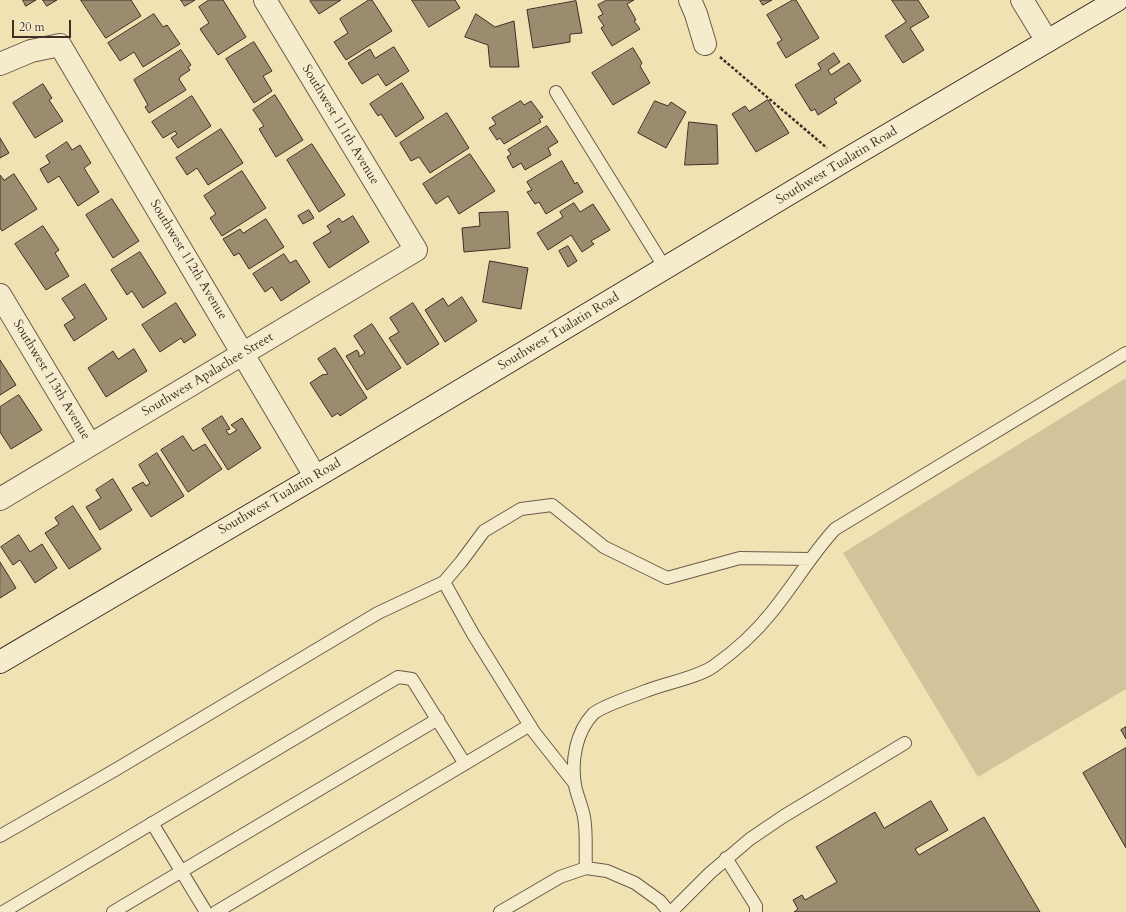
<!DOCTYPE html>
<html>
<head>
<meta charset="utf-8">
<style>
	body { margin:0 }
	#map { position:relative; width:1126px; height:912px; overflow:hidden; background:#f0e2b3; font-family:Cardo,serif }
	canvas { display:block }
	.scale { position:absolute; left:12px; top:20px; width:59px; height:18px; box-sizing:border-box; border:2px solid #3f2e25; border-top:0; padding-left:5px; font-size:12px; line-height:14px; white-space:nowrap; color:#3f2e25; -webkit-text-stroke:3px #f5ecce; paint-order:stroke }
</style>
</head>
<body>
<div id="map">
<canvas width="1126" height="912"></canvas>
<div class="scale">20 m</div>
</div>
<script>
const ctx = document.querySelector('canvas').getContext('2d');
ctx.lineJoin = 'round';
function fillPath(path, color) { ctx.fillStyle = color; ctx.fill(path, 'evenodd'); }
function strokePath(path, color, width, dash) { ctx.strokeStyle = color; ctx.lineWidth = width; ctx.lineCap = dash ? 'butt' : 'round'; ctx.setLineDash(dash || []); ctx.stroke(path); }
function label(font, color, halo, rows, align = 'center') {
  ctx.font = font + ' Cardo,serif'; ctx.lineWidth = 3.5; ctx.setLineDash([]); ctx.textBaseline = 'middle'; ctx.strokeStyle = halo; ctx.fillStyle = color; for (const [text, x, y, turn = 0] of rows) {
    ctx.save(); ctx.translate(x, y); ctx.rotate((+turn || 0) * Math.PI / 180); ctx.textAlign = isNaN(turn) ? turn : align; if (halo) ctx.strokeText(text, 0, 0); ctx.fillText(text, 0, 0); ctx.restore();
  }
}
fillPath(new Path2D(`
	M 1126,378 L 1126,689 L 978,777 L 843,553 Z`), '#d2c39b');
const building = new Path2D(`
	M 23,0 L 36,0 L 26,6 Z
	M 43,0 L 57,0 L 47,6 Z
	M 81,0 L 131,0 L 141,16 L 106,38 Z
	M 181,0 L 195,0 L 185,6 Z
	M 209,0 L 223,0 L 246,37 L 218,55 L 200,29 L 209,23 L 199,7 Z
	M 311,0 L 341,0 L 319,14 L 310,1 Z
	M 369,0 L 372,0 L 392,31 L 346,60 L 334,42 L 348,33 L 340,19 Z
	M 412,0 L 455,0 L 460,8 L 429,27 Z
	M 607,0 L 634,0 L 627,4 L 636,20 L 634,21 L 640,29 L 612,46 L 601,28 L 604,26 L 598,17 L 603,14 L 598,5 Z
	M 760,0 L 772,0 L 763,5 Z
	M 793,0 L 796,0 L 819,38 L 786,58 L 777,43 L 782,40 L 767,15 Z
	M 892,0 L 918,0 L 929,17 L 910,28 L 924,50 L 903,63 L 885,36 L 906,22 Z
	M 576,1 L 582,33 L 570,34 L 570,42 L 533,48 L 527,10 Z
	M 154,14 L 163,27 L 167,25 L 180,44 L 143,67 L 134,52 L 120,61 L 108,43 Z
	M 476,14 L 495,27 L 514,21 L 519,67 L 490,67 L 488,45 L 465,37 Z
	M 254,42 L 272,71 L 263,76 L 272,91 L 254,103 L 226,59 Z
	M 394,47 L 409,71 L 386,86 L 378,74 L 362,84 L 348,63 L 370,49 L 375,58 Z
	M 633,48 L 642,63 L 640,66 L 650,83 L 613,105 L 592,73 Z
	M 181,50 L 191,65 L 188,67 L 190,70 L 181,76 L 179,79 L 186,90 L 149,113 L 145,107 L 148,105 L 134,80 Z
	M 834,53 L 840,62 L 828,70 L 831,75 L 849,63 L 861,81 L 834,99 L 837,103 L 818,115 L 815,109 L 811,111 L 795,85 L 821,69 L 818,64 Z
	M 402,83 L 424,118 L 396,137 L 381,114 L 378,116 L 370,104 Z
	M 43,84 L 52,98 L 49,100 L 63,121 L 35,138 L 13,103 Z
	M 275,95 L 303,140 L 276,157 L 259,129 L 264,126 L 253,110 Z
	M 192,96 L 211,126 L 178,148 L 171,138 L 177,134 L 175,131 L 163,138 L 152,122 Z
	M 768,100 L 789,133 L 756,152 L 732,114 L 745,106 L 749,111 Z
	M 521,101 L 524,105 L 531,101 L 543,117 L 539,119 L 541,122 L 504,144 L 500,138 L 497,140 L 489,128 L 496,124 L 492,118 Z
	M 655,101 L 668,106 L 671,102 L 686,112 L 666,148 L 638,133 Z
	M 447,113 L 469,148 L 430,173 L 419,157 L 411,161 L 400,143 Z
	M 689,122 L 717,125 L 718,164 L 685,165 Z
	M 547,126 L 558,142 L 548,148 L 551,155 L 525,170 L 521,163 L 513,168 L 507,157 L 511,154 L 508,150 Z
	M 221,129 L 243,163 L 208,185 L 197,168 L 187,175 L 176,158 Z
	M 0,138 L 9,153 L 0,158 Z
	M 67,142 L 72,150 L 80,145 L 91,163 L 84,168 L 99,192 L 78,206 L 59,176 L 48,183 L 40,169 L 50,163 L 46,156 Z
	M 312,144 L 345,195 L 319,212 L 287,160 Z
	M 470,154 L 495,191 L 459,214 L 448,196 L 436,204 L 423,184 Z
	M 562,161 L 575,184 L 577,182 L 583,192 L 546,214 L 539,202 L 535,204 L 527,192 L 532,190 L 527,182 Z
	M 242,171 L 266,208 L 222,236 L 210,218 L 216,214 L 204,196 Z
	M 14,174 L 37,209 L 2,231 L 0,228 L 0,175 L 4,180 Z
	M 112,199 L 139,241 L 113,258 L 86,215 Z
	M 574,203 L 580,212 L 593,204 L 610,230 L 591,241 L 594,244 L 582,252 L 571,235 L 548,250 L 537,233 L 563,217 L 560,212 Z
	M 309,210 L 314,218 L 303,224 L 298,216 Z
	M 508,212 L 510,248 L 464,252 L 462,228 L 480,226 L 479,213 Z
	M 353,216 L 369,242 L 329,268 L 313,243 L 331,232 L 327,226 L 339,218 L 342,222 Z
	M 266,219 L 284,247 L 249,269 L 239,253 L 234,256 L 223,239 L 240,229 L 243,233 Z
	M 43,226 L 59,250 L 55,253 L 69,276 L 46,290 L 15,244 Z
	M 568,246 L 577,261 L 568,267 L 559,251 Z
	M 140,252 L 166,293 L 143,308 L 132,291 L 127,295 L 111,270 Z
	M 284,254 L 290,263 L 296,260 L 310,282 L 281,301 L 272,287 L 265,292 L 253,274 Z
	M 490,261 L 528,268 L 521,309 L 483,302 Z
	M 85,284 L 107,319 L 74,341 L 64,325 L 75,318 L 62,299 Z
	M 462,297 L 477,321 L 445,342 L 425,310 L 443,298 L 448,306 Z
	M 176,303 L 196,335 L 184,343 L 181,338 L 160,352 L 142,325 Z
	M 413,303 L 439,344 L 407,365 L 389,338 L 399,332 L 390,318 Z
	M 372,324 L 401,368 L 367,390 L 346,356 L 357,350 L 359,353 L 359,357 L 365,353 L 354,336 Z
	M 335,348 L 367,398 L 340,416 L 338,413 L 332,417 L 310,383 L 322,375 L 328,374 L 318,359 Z
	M 134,349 L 147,371 L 106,397 L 88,368 L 113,351 L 118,359 Z
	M 0,360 L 16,385 L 0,395 Z
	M 19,395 L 42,430 L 11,449 L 0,432 L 0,407 Z
	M 222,416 L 230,429 L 226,430 L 229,435 L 237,430 L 231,425 L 242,418 L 261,448 L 228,470 L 202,429 Z
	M 183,436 L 193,451 L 205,444 L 222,469 L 188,492 L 161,450 Z
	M 157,453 L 184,496 L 151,517 L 132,488 L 143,482 L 146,486 L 150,483 L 139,465 Z
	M 113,479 L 132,510 L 100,530 L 86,507 L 101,498 L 96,490 Z
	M 73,506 L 101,549 L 69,569 L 45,533 L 59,524 L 55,518 Z
	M 19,535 L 30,552 L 42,544 L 57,568 L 35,583 L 20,560 L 13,565 L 1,547 Z
	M 0,562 L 16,588 L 0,598 Z
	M 1126,727 L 1126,739 L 1121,730 Z
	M 1126,748 L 1126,848 L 1083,773 Z
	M 931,801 L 948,830 L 915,849 L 919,855 L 984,817 L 1040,912 L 794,912 L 798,909 L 793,900 L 802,895 L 805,900 L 837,882 L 816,847 L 875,812 L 884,828 Z`);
fillPath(building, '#9b8c6f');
strokePath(building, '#3f2e25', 1);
const service = new Path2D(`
	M 556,92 L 665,268
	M 444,582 L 461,562 L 484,531 L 521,509 L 552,505 L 604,547 L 667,578 L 740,558 L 810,559
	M 152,823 L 206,912
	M 0,836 L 115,770 L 378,613 L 444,582 L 473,634 L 534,732 L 575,784
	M 726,858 L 756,906 L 756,912
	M 586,868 C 585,851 587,833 584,817 C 582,806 577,796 575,785 C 571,761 576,732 593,714 C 600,707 635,695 646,691 C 666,683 697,678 714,666 C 735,651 755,633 771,613 C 794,585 811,555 835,529 L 1126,353
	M 3,912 L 398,677 L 412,679 L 465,764
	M 113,912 L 438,719
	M 216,912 L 530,725
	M 500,912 L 560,877 L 586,868 L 607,871 L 635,883 L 660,901 L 669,912
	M 671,912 L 710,873 L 750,839 L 784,816 L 905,743`);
const minor = new Path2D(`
	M 690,0 L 696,14 L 705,44
	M 1022,0 L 1047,41
	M 0,64 L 31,51 L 60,45 L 315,476
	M 0,295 L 90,445
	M 0,499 L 416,250 L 265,0`);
const secondary = new Path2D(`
	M 0,662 L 356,453 L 842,162 L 1117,0`);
strokePath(service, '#6b5b48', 14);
strokePath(minor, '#6b5b48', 24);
strokePath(secondary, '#3f2e25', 24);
strokePath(new Path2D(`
	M 720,57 L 827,148`), '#3f2e25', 2.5, [3, 2]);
strokePath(service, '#f5ecce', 12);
strokePath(minor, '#f5ecce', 22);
strokePath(secondary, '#f5ecce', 22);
label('13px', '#3f2e25', '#f5ecce', [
	["Southwest 111th Avenue",340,125,59],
	["Southwest Tualatin Road",837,166,-31],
	["Southwest 112th Avenue",188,260,59],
	["Southwest Tualatin Road",559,332,-31],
	["Southwest Apalachee Street",208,375,-31],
	["Southwest 113th Avenue",51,380,59],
	["Southwest Tualatin Road",280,497,-30]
]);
</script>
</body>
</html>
